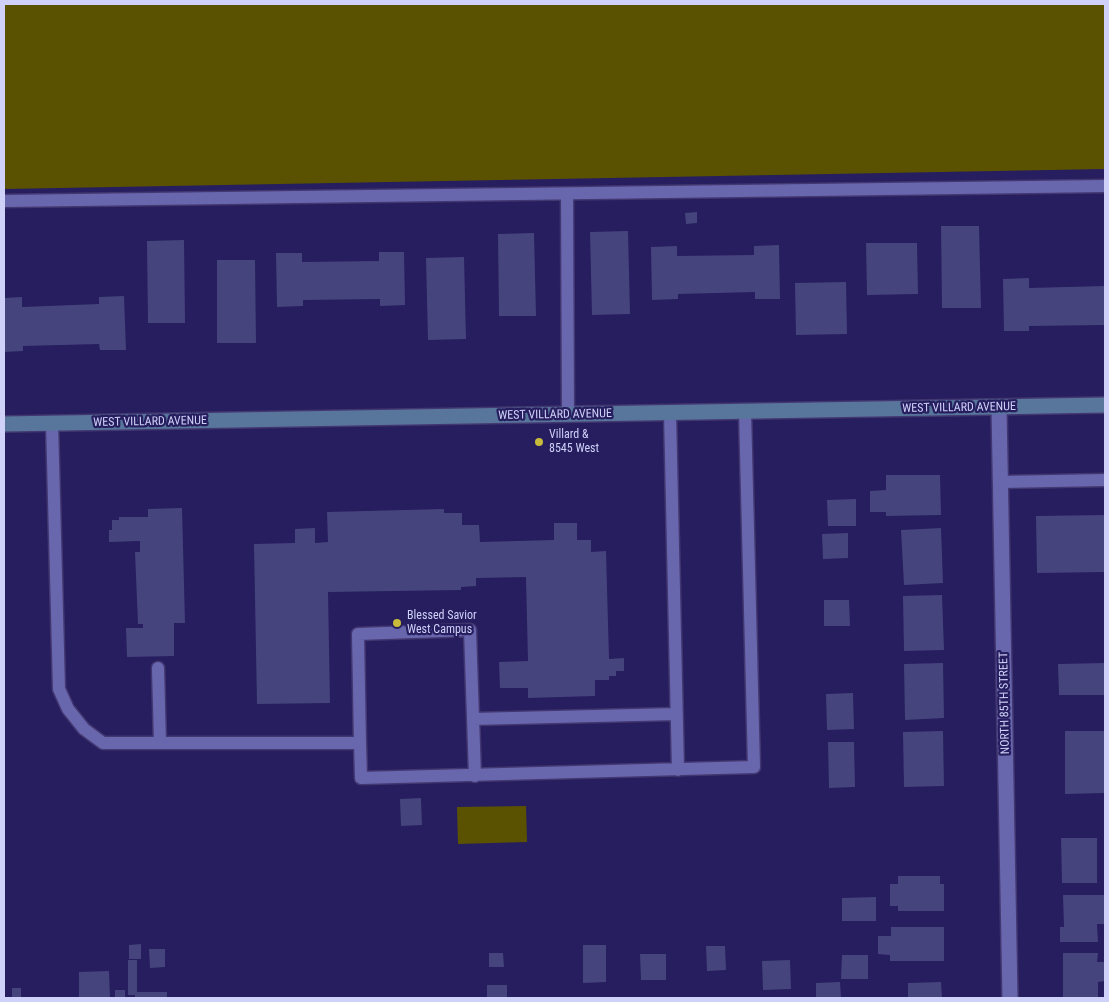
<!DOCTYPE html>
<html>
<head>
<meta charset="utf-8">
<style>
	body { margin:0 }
	#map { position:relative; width:1109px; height:1002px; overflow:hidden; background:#261e5e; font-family:"Roboto Condensed",sans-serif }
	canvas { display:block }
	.frame { position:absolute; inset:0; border:5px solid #cfd1f9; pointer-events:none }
</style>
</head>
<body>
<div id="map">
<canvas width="1109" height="1002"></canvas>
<div class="frame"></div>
</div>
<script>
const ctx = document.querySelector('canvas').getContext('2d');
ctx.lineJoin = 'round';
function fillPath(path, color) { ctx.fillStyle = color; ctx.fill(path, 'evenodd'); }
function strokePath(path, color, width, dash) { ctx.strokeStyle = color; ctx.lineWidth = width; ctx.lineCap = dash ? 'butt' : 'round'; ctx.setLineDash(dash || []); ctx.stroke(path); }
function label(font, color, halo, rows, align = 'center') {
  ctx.font = font + ' "Roboto Condensed",sans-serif'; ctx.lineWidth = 4.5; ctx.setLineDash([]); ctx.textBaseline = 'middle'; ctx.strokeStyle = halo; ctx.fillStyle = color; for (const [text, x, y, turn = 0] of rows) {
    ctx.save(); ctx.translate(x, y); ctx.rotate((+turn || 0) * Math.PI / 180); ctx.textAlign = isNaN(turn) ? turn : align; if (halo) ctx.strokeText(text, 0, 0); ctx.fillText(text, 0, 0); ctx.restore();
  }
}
fillPath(new Path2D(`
	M 4,4 L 1105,4 L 1105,169 L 4,189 Z
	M 526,806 L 527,842 L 458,844 L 457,807 Z`), '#5a5200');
fillPath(new Path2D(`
	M 697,212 L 697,223 L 686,224 L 685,213 Z
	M 941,226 L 979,226 L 981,308 L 942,308 Z
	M 628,231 L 630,314 L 592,315 L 590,232 Z
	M 534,233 L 536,316 L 499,316 L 498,234 Z
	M 184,240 L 185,323 L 148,323 L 147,241 Z
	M 866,243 L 917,243 L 918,294 L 867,295 Z
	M 779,245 L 780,299 L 755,299 L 755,292 L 678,294 L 678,299 L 652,300 L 651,247 L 677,246 L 677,256 L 754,255 L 754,246 Z
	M 379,252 L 404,252 L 405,305 L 380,306 L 380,299 L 303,300 L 303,306 L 277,307 L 276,253 L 302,253 L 302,262 L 379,261 Z
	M 464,257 L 466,339 L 428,340 L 426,258 Z
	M 217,260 L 255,260 L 256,343 L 217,343 Z
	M 1029,278 L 1029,288 L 1105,286 L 1105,325 L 1029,326 L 1029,331 L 1004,331 L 1003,279 Z
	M 846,282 L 847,334 L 796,335 L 795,283 Z
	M 124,296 L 126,350 L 100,350 L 99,344 L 23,346 L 23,351 L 4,352 L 4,298 L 22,297 L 22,307 L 99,304 L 99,297 Z
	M 886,475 L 940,475 L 941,515 L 886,516 L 886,512 L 870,512 L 870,491 L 886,490 Z
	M 856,499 L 856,526 L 828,526 L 827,500 Z
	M 182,508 L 185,623 L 174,623 L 174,656 L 127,657 L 126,628 L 143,628 L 143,624 L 138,624 L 135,552 L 140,552 L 140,541 L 109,542 L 109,530 L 112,530 L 112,520 L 119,520 L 119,517 L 148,517 L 148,509 Z
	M 444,509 L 444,513 L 462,513 L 462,525 L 479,525 L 480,542 L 554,540 L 554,523 L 577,523 L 577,540 L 591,540 L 591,552 L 606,551 L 609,659 L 624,658 L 624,671 L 616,671 L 616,676 L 609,676 L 609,680 L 595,680 L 595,696 L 528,698 L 528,688 L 500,688 L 499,662 L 528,661 L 526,577 L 476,578 L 476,586 L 461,587 L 461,590 L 328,592 L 330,703 L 257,704 L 254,544 L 295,543 L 295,529 L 315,528 L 315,543 L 328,542 L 327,512 Z
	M 1105,515 L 1105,572 L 1037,573 L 1036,516 Z
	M 941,528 L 943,583 L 904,585 L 901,530 Z
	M 848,533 L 848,558 L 823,559 L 822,534 Z
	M 942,595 L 944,650 L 904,651 L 903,596 Z
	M 824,600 L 849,600 L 850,626 L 824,626 Z
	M 943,663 L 944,718 L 905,720 L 904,664 Z
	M 1105,663 L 1105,695 L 1059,695 L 1058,664 Z
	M 853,693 L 854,729 L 827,730 L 826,694 Z
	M 943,731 L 944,786 L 904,787 L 903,732 Z
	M 1065,731 L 1105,731 L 1105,793 L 1065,794 Z
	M 828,742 L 854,742 L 855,787 L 829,788 Z
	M 421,798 L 422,825 L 401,826 L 400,799 Z
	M 1061,838 L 1097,838 L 1097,883 L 1062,883 Z
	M 898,876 L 940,876 L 940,884 L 944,884 L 944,911 L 898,911 L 898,906 L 890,906 L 890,884 L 898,884 Z
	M 1063,895 L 1104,895 L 1105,924 L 1097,924 L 1098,942 L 1060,942 L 1060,927 L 1064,927 Z
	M 876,897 L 876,921 L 842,921 L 842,898 Z
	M 891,927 L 944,927 L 944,961 L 890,961 L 890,955 L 878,954 L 878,936 L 891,936 Z
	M 141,944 L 141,959 L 129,959 L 129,945 Z
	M 583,945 L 606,945 L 606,982 L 583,983 Z
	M 706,946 L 725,946 L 726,970 L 707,971 Z
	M 149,949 L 165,949 L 165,967 L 150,968 Z
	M 489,953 L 503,953 L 504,967 L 489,967 Z
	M 1063,953 L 1098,953 L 1097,962 L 1105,962 L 1105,981 L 1098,982 L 1098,998 L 1063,998 Z
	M 640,954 L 666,954 L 666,980 L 641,980 Z
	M 842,955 L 868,955 L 868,979 L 841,979 Z
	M 128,960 L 137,960 L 137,992 L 167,992 L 167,998 L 135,998 L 135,995 L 128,995 Z
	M 790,960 L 791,989 L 763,990 L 762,961 Z
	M 109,971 L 110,998 L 79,998 L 79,972 Z
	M 840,982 L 841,998 L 816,998 L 816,983 Z
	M 941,982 L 942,998 L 908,998 L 908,983 Z
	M 487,985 L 507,985 L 507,998 L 487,998 Z
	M 12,988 L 21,988 L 21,998 L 12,998 Z
	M 115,990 L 125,990 L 125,998 L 115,998 Z`), '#46447d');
const lane = new Path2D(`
	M 567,194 L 568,415
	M 4,201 L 1105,186
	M 670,413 L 678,770
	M 52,423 L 59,689 L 68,709 L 84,729 L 103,743 L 360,743 L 361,778 L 754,767 L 745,412
	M 1000,482 L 1105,480
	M 158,668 L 160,743
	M 473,719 L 676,714
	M 360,743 L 358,634 L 470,630 L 475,776`);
const street = new Path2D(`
	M 999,408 L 1010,998`);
const secondary = new Path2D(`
	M 4,424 L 1105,405`);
strokePath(lane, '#433771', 15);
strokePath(street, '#433771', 18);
strokePath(secondary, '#433771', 18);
strokePath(lane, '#6867ae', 12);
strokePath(street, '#6867ae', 15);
strokePath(secondary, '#58769c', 15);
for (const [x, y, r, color] of [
	[539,442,5,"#c8bb3b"],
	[397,623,5,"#c8bb3b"]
]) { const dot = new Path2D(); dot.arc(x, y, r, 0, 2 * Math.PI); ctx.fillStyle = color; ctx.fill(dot); strokePath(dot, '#261e5e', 2); }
label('12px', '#cfd1f9', '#261e5e', [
	["WEST VILLARD AVENUE",959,408,-1],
	["WEST VILLARD AVENUE",555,415,-1],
	["WEST VILLARD AVENUE",150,422,-1],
	["NORTH 85TH STREET",1005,703,-91]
]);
label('12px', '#cfd1f9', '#261e5e', [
	["Villard &",549,435],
	["8545 West",549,449],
	["Blessed Savior",407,616],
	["West Campus",407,630]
], 'left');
</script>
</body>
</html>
